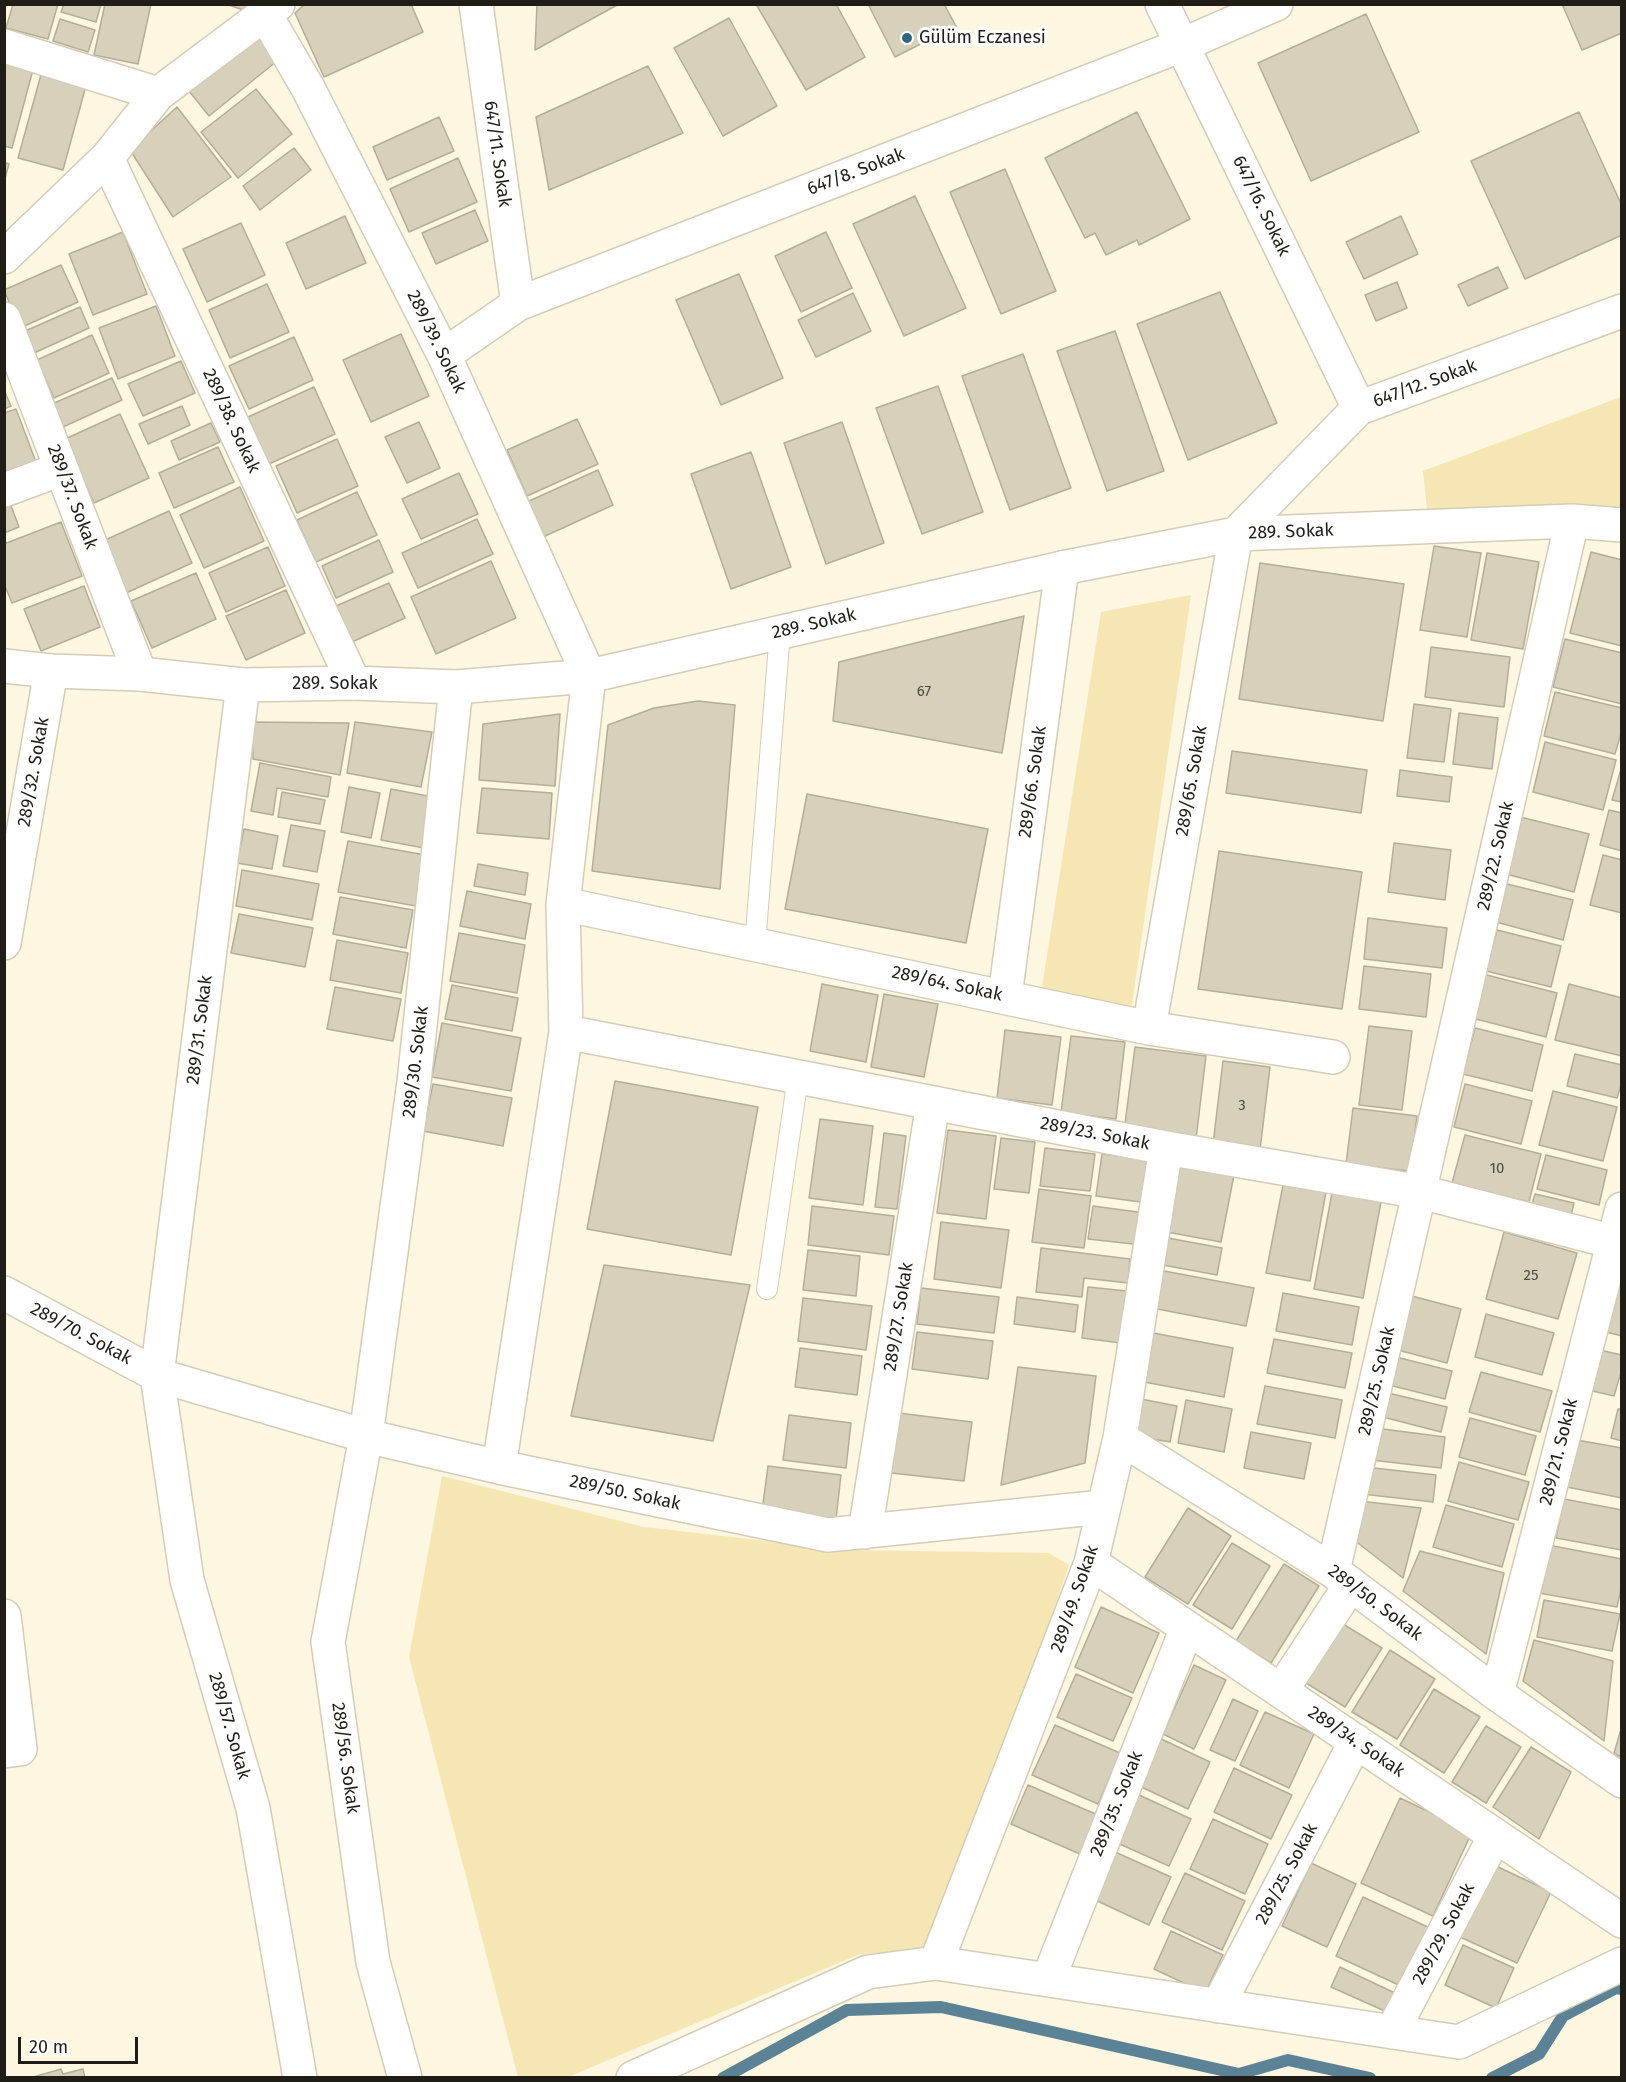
<!DOCTYPE html>
<html>
<head>
<meta charset="utf-8">
<style>
	body { margin:0 }
	#map { position:relative; width:1626px; height:2082px; overflow:hidden; background:#fdf6e1; font-family:"Fira Sans",sans-serif }
	canvas { display:block }
	.frame { position:absolute; inset:0; border:6px solid #201d16; pointer-events:none }
	.scale { position:absolute; left:18px; top:2037px; width:120px; height:27px; box-sizing:border-box; border:3px solid #201d16; border-top:0; padding-left:8px; font-size:18px; line-height:21px; white-space:nowrap; color:#201d16; -webkit-text-stroke:4px #fff; paint-order:stroke }
</style>
</head>
<body>
<div id="map">
<canvas width="1626" height="2082"></canvas>
<div class="frame"></div>
<div class="scale">20 m</div>
</div>
<script>
const ctx = document.querySelector('canvas').getContext('2d');
ctx.lineJoin = 'round';
function fillPath(path, color) { ctx.fillStyle = color; ctx.fill(path, 'evenodd'); }
function strokePath(path, color, width, dash) { ctx.strokeStyle = color; ctx.lineWidth = width; ctx.lineCap = dash ? 'butt' : 'round'; ctx.setLineDash(dash || []); ctx.stroke(path); }
function label(font, color, halo, rows, align = 'center') {
  ctx.font = font + ' "Fira Sans",sans-serif'; ctx.lineWidth = 6; ctx.setLineDash([]); ctx.textBaseline = 'middle'; ctx.strokeStyle = halo; ctx.fillStyle = color; for (const [text, x, y, turn = 0] of rows) {
    ctx.save(); ctx.translate(x, y); ctx.rotate((+turn || 0) * Math.PI / 180); ctx.textAlign = isNaN(turn) ? turn : align; if (halo) ctx.strokeText(text, 0, 0); ctx.fillText(text, 0, 0); ctx.restore();
  }
}
fillPath(new Path2D(`
	M 1621,397 L 1621,540 L 1429,530 L 1423,471 Z
	M 1191,595 L 1129,1025 L 1039,1006 L 1101,612 Z
	M 442,1476 L 644,1527 L 847,1550 L 1049,1553 L 1069,1565 L 938,1949 L 860,1954 L 568,2077 L 518,2077 L 409,1657 Z`), '#f6e6b4');
strokePath(new Path2D(`
	M 723,2078 L 847,2010 L 941,2007 L 1239,2074 L 1288,2060 L 1370,2078
	M 1492,2078 L 1539,2054 L 1563,2016 L 1616,1988 L 1622,1989`), '#5c8296', 12);
const building = new Path2D(`
	M 13,4 L 58,4 L 48,39 L 6,28 Z
	M 64,4 L 101,4 L 96,22 L 61,12 Z
	M 105,4 L 151,4 L 138,64 L 94,55 Z
	M 226,4 L 258,4 L 255,14 Z
	M 305,4 L 411,4 L 423,32 L 324,77 L 295,13 Z
	M 537,4 L 619,4 L 535,50 Z
	M 756,4 L 836,4 L 865,57 L 806,90 Z
	M 868,4 L 944,4 L 956,26 L 895,57 Z
	M 1562,4 L 1622,4 L 1622,33 L 1582,50 Z
	M 1366,14 L 1419,132 L 1311,181 L 1258,63 Z
	M 729,18 L 777,106 L 723,136 L 674,48 Z
	M 60,19 L 95,30 L 88,52 L 53,41 Z
	M 257,36 L 277,61 L 209,116 L 189,91 Z
	M 4,58 L 34,66 L 12,148 L 4,146 Z
	M 648,66 L 683,133 L 549,190 L 536,117 Z
	M 42,71 L 87,82 L 63,170 L 18,158 Z
	M 256,89 L 292,134 L 238,178 L 201,132 Z
	M 177,107 L 231,177 L 173,217 L 130,150 Z
	M 1137,112 L 1190,219 L 1139,245 L 1137,240 L 1106,255 L 1095,233 L 1085,238 L 1045,158 Z
	M 1579,112 L 1622,206 L 1622,235 L 1525,279 L 1471,161 Z
	M 439,117 L 454,151 L 387,180 L 373,147 Z
	M 294,148 L 311,170 L 260,210 L 243,186 Z
	M 458,158 L 477,202 L 409,232 L 390,189 Z
	M 4,162 L 9,164 L 4,182 Z
	M 1005,169 L 1056,291 L 1001,314 L 950,192 Z
	M 915,196 L 966,308 L 904,336 L 853,224 Z
	M 475,210 L 488,241 L 436,264 L 422,233 Z
	M 345,216 L 366,263 L 306,289 L 286,243 Z
	M 1401,216 L 1418,254 L 1364,279 L 1346,242 Z
	M 241,223 L 265,275 L 207,302 L 183,249 Z
	M 123,232 L 147,294 L 93,315 L 69,254 Z
	M 826,232 L 852,288 L 801,312 L 775,256 Z
	M 61,265 L 78,302 L 20,328 L 4,290 Z
	M 1498,267 L 1508,288 L 1468,306 L 1458,285 Z
	M 739,274 L 783,378 L 721,405 L 676,300 Z
	M 1397,282 L 1407,308 L 1376,321 L 1365,295 Z
	M 267,284 L 289,332 L 230,358 L 209,310 Z
	M 1220,292 L 1277,423 L 1188,460 L 1137,324 Z
	M 853,293 L 871,331 L 816,357 L 798,320 Z
	M 156,306 L 175,356 L 118,379 L 99,328 Z
	M 80,307 L 89,328 L 34,353 L 25,331 Z
	M 1115,331 L 1164,471 L 1107,491 L 1057,351 Z
	M 401,334 L 429,396 L 371,422 L 343,360 Z
	M 92,335 L 109,373 L 54,398 L 37,360 Z
	M 294,337 L 313,380 L 249,409 L 229,366 Z
	M 1023,354 L 1071,488 L 1010,510 L 962,376 Z
	M 181,361 L 195,393 L 143,416 L 128,384 Z
	M 112,378 L 122,400 L 63,427 L 52,404 Z
	M 938,386 L 983,512 L 922,534 L 876,408 Z
	M 314,387 L 335,434 L 269,464 L 248,417 Z
	M 4,390 L 11,406 L 4,409 Z
	M 182,406 L 190,425 L 148,444 L 139,424 Z
	M 16,409 L 36,462 L 4,474 L 4,413 Z
	M 120,414 L 149,478 L 94,503 L 65,439 Z
	M 577,419 L 598,464 L 527,496 L 507,450 Z
	M 419,422 L 440,468 L 407,483 L 385,437 Z
	M 842,422 L 884,543 L 826,564 L 784,443 Z
	M 211,423 L 220,442 L 179,460 L 171,441 Z
	M 337,439 L 358,486 L 297,513 L 276,466 Z
	M 218,447 L 234,482 L 174,508 L 159,473 Z
	M 751,452 L 791,567 L 731,589 L 691,474 Z
	M 598,470 L 613,505 L 543,537 L 527,502 Z
	M 459,473 L 478,514 L 421,539 L 402,499 Z
	M 240,487 L 264,541 L 204,568 L 180,515 Z
	M 357,492 L 377,535 L 316,562 L 297,520 Z
	M 10,503 L 19,527 L 4,533 L 4,505 Z
	M 169,511 L 192,563 L 126,593 L 103,541 Z
	M 477,519 L 493,554 L 418,588 L 402,553 Z
	M 61,522 L 82,576 L 12,603 L 4,584 L 4,544 Z
	M 379,540 L 393,572 L 336,598 L 322,566 Z
	M 1434,546 L 1481,553 L 1467,637 L 1420,630 Z
	M 268,547 L 285,586 L 226,612 L 209,573 Z
	M 1591,552 L 1622,560 L 1622,646 L 1570,633 Z
	M 1487,553 L 1539,562 L 1523,649 L 1471,640 Z
	M 491,561 L 516,618 L 436,654 L 411,597 Z
	M 1260,563 L 1404,584 L 1383,721 L 1239,699 Z
	M 196,573 L 216,619 L 152,648 L 131,601 Z
	M 389,583 L 405,618 L 352,642 L 336,606 Z
	M 84,586 L 100,627 L 41,651 L 24,609 Z
	M 286,590 L 305,633 L 246,660 L 226,616 Z
	M 1024,616 L 1002,753 L 833,721 L 839,662 Z
	M 1565,639 L 1622,653 L 1622,704 L 1553,687 Z
	M 1431,647 L 1510,657 L 1504,707 L 1425,697 Z
	M 1555,692 L 1622,708 L 1622,730 L 1615,754 L 1544,736 Z
	M 698,701 L 735,705 L 720,889 L 592,871 L 608,725 L 654,708 Z
	M 1414,704 L 1451,709 L 1444,762 L 1407,758 Z
	M 1459,713 L 1498,718 L 1492,769 L 1453,764 Z
	M 560,714 L 555,786 L 479,780 L 483,724 Z
	M 252,722 L 349,723 L 340,775 L 253,759 Z
	M 355,722 L 432,732 L 421,787 L 347,773 Z
	M 1545,742 L 1616,760 L 1603,810 L 1533,792 Z
	M 1232,751 L 1367,770 L 1361,813 L 1226,793 Z
	M 260,763 L 331,777 L 328,797 L 277,788 L 273,815 L 251,811 Z
	M 1622,766 L 1622,802 L 1612,800 Z
	M 1400,770 L 1452,777 L 1449,802 L 1397,796 Z
	M 349,787 L 380,793 L 371,838 L 341,832 Z
	M 482,788 L 552,793 L 549,839 L 477,833 Z
	M 391,789 L 433,797 L 424,848 L 381,840 Z
	M 282,792 L 325,800 L 320,824 L 278,817 Z
	M 807,794 L 988,829 L 966,943 L 785,909 Z
	M 1609,810 L 1622,813 L 1622,851 L 1600,845 Z
	M 1520,817 L 1589,834 L 1574,892 L 1506,874 Z
	M 291,825 L 325,831 L 317,872 L 283,866 Z
	M 244,829 L 278,836 L 272,869 L 237,863 Z
	M 348,841 L 425,855 L 416,906 L 338,892 Z
	M 1394,843 L 1451,850 L 1445,900 L 1388,892 Z
	M 1219,851 L 1362,872 L 1342,1009 L 1198,989 Z
	M 1603,855 L 1622,860 L 1622,913 L 1590,905 Z
	M 478,864 L 528,873 L 525,895 L 474,886 Z
	M 242,870 L 319,884 L 312,920 L 236,906 Z
	M 1507,884 L 1573,900 L 1563,940 L 1496,922 Z
	M 467,891 L 531,904 L 525,939 L 460,926 Z
	M 340,897 L 413,910 L 406,948 L 333,934 Z
	M 239,914 L 313,928 L 305,967 L 231,953 Z
	M 1368,918 L 1447,928 L 1442,968 L 1364,959 Z
	M 1497,930 L 1561,946 L 1551,987 L 1486,971 Z
	M 459,933 L 525,945 L 517,993 L 450,981 Z
	M 337,940 L 408,953 L 401,993 L 330,980 Z
	M 1364,966 L 1431,974 L 1426,1017 L 1359,1009 Z
	M 1483,974 L 1557,993 L 1546,1037 L 1472,1018 Z
	M 822,984 L 878,995 L 866,1062 L 810,1051 Z
	M 1569,984 L 1622,998 L 1622,1056 L 1555,1040 Z
	M 452,985 L 518,998 L 512,1031 L 445,1019 Z
	M 335,987 L 401,999 L 393,1041 L 327,1029 Z
	M 884,994 L 938,1004 L 924,1077 L 871,1067 Z
	M 442,1023 L 521,1038 L 511,1091 L 432,1077 Z
	M 1369,1026 L 1412,1031 L 1402,1110 L 1359,1105 Z
	M 1475,1028 L 1543,1045 L 1532,1091 L 1463,1074 Z
	M 1005,1030 L 1061,1037 L 1052,1105 L 997,1098 Z
	M 1071,1036 L 1125,1042 L 1116,1119 L 1061,1112 Z
	M 1135,1047 L 1206,1056 L 1196,1139 L 1124,1131 Z
	M 1575,1054 L 1622,1065 L 1622,1082 L 1617,1098 L 1567,1086 Z
	M 1223,1061 L 1270,1067 L 1260,1150 L 1213,1144 Z
	M 615,1081 L 758,1107 L 731,1255 L 587,1229 Z
	M 433,1084 L 512,1098 L 503,1146 L 423,1131 Z
	M 1465,1084 L 1532,1101 L 1521,1144 L 1454,1127 Z
	M 1553,1091 L 1617,1107 L 1603,1161 L 1539,1145 Z
	M 1353,1108 L 1417,1116 L 1410,1171 L 1346,1164 Z
	M 820,1119 L 873,1126 L 863,1205 L 809,1198 Z
	M 948,1130 L 996,1136 L 986,1219 L 937,1213 Z
	M 884,1133 L 906,1136 L 897,1209 L 875,1207 Z
	M 1465,1135 L 1541,1154 L 1529,1202 L 1452,1183 Z
	M 1001,1138 L 1035,1142 L 1029,1193 L 994,1189 Z
	M 1045,1148 L 1095,1154 L 1090,1191 L 1040,1186 Z
	M 1102,1154 L 1153,1160 L 1148,1203 L 1096,1196 Z
	M 1546,1155 L 1607,1170 L 1599,1205 L 1537,1189 Z
	M 1180,1164 L 1234,1175 L 1221,1242 L 1167,1232 Z
	M 1283,1185 L 1326,1192 L 1310,1281 L 1266,1273 Z
	M 1039,1189 L 1091,1196 L 1084,1248 L 1032,1242 Z
	M 1332,1193 L 1381,1202 L 1363,1298 L 1314,1289 Z
	M 1535,1194 L 1574,1203 L 1569,1224 L 1529,1214 Z
	M 812,1206 L 894,1216 L 889,1255 L 808,1245 Z
	M 1093,1206 L 1145,1213 L 1142,1245 L 1088,1239 Z
	M 941,1222 L 1009,1230 L 1001,1288 L 934,1279 Z
	M 1504,1232 L 1577,1253 L 1558,1319 L 1486,1299 Z
	M 1168,1238 L 1222,1248 L 1217,1275 L 1163,1265 Z
	M 1041,1248 L 1130,1259 L 1128,1283 L 1084,1278 L 1082,1297 L 1036,1292 Z
	M 808,1250 L 860,1256 L 856,1296 L 803,1290 Z
	M 604,1265 L 750,1285 L 713,1441 L 571,1416 Z
	M 1159,1270 L 1254,1288 L 1246,1326 L 1152,1308 Z
	M 1622,1273 L 1622,1336 L 1606,1332 Z
	M 1088,1287 L 1127,1291 L 1121,1343 L 1082,1338 Z
	M 921,1288 L 999,1297 L 994,1333 L 917,1324 Z
	M 1283,1293 L 1359,1307 L 1352,1345 L 1276,1331 Z
	M 1408,1295 L 1461,1309 L 1447,1363 L 1394,1349 Z
	M 1017,1297 L 1078,1305 L 1075,1332 L 1014,1324 Z
	M 803,1298 L 872,1306 L 866,1350 L 798,1341 Z
	M 1486,1314 L 1554,1333 L 1542,1375 L 1475,1357 Z
	M 917,1332 L 993,1341 L 988,1379 L 912,1369 Z
	M 1148,1332 L 1233,1348 L 1224,1397 L 1139,1381 Z
	M 1274,1339 L 1352,1353 L 1345,1388 L 1267,1373 Z
	M 800,1348 L 862,1356 L 857,1395 L 795,1387 Z
	M 1595,1349 L 1622,1355 L 1622,1369 L 1614,1396 L 1584,1389 Z
	M 1392,1356 L 1452,1371 L 1445,1399 L 1385,1384 Z
	M 1018,1367 L 1096,1376 L 1085,1463 L 1001,1485 Z
	M 1481,1372 L 1552,1391 L 1540,1432 L 1469,1412 Z
	M 1265,1386 L 1342,1400 L 1335,1438 L 1257,1424 Z
	M 1384,1392 L 1447,1407 L 1441,1432 L 1379,1416 Z
	M 1141,1399 L 1177,1406 L 1170,1442 L 1135,1436 Z
	M 1186,1400 L 1232,1409 L 1224,1452 L 1178,1443 Z
	M 1618,1409 L 1622,1409 L 1622,1441 L 1611,1438 Z
	M 898,1413 L 972,1422 L 964,1481 L 891,1473 Z
	M 789,1415 L 851,1423 L 846,1468 L 783,1460 Z
	M 1470,1418 L 1536,1436 L 1525,1475 L 1459,1457 Z
	M 1375,1428 L 1445,1437 L 1441,1468 L 1371,1460 Z
	M 1251,1432 L 1311,1443 L 1304,1479 L 1244,1468 Z
	M 1571,1439 L 1622,1448 L 1622,1498 L 1562,1486 Z
	M 1459,1462 L 1529,1482 L 1518,1520 L 1448,1501 Z
	M 768,1466 L 841,1475 L 836,1519 L 762,1511 Z
	M 1365,1467 L 1436,1475 L 1433,1502 L 1362,1494 Z
	M 1564,1499 L 1622,1510 L 1622,1550 L 1556,1538 Z
	M 1359,1501 L 1421,1508 L 1403,1578 L 1354,1540 Z
	M 1446,1505 L 1514,1524 L 1502,1567 L 1433,1547 Z
	M 1188,1508 L 1231,1536 L 1188,1604 L 1145,1577 Z
	M 1232,1543 L 1270,1566 L 1232,1629 L 1193,1605 Z
	M 1548,1545 L 1622,1559 L 1622,1585 L 1617,1607 L 1539,1593 Z
	M 1420,1551 L 1504,1573 L 1486,1654 L 1403,1591 Z
	M 1284,1564 L 1319,1586 L 1271,1663 L 1236,1641 Z
	M 1544,1600 L 1620,1614 L 1612,1651 L 1537,1637 Z
	M 1101,1607 L 1159,1633 L 1133,1693 L 1075,1667 Z
	M 1343,1624 L 1382,1648 L 1345,1707 L 1306,1683 Z
	M 1534,1640 L 1613,1661 L 1604,1741 L 1523,1681 Z
	M 1390,1650 L 1435,1679 L 1397,1739 L 1352,1712 Z
	M 1194,1665 L 1226,1680 L 1194,1749 L 1163,1734 Z
	M 1076,1674 L 1132,1698 L 1113,1741 L 1057,1717 Z
	M 1434,1689 L 1480,1717 L 1444,1773 L 1400,1745 Z
	M 1233,1699 L 1258,1711 L 1235,1761 L 1210,1750 Z
	M 1265,1712 L 1314,1734 L 1289,1788 L 1240,1765 Z
	M 1055,1725 L 1120,1753 L 1098,1804 L 1032,1775 Z
	M 1486,1726 L 1521,1747 L 1486,1803 L 1452,1782 Z
	M 1622,1726 L 1622,1758 L 1614,1753 Z
	M 1157,1737 L 1210,1762 L 1188,1809 L 1135,1784 Z
	M 1531,1747 L 1571,1772 L 1539,1839 L 1493,1807 Z
	M 1234,1768 L 1292,1795 L 1271,1839 L 1214,1812 Z
	M 1028,1785 L 1098,1815 L 1080,1854 L 1011,1824 Z
	M 1137,1794 L 1191,1819 L 1169,1866 L 1115,1842 Z
	M 1400,1798 L 1472,1832 L 1433,1916 L 1361,1883 Z
	M 1213,1819 L 1268,1844 L 1245,1894 L 1190,1869 Z
	M 1115,1852 L 1171,1877 L 1149,1925 L 1093,1899 Z
	M 1311,1863 L 1356,1884 L 1327,1947 L 1282,1926 Z
	M 1494,1865 L 1551,1892 L 1517,1963 L 1460,1937 Z
	M 1185,1873 L 1245,1901 L 1222,1950 L 1162,1922 Z
	M 1363,1897 L 1430,1928 L 1403,1987 L 1336,1956 Z
	M 1171,1931 L 1223,1955 L 1205,1993 L 1154,1969 Z
	M 1463,1945 L 1514,1968 L 1496,2008 L 1445,1985 Z
	M 1340,1967 L 1395,1993 L 1387,2012 L 1331,1987 Z
	M 61,2069 L 63,2074 L 83,2069 L 85,2078 L 30,2078 Z`);
fillPath(building, '#d7d1bc');
strokePath(building, '#b3ad99', 1.5);
const service = new Path2D(`
	M 755,944 L 780,632
	M 767,1289 L 798,1077`);
const minor = new Path2D(`
	M 476,4 L 518,304
	M 1162,4 L 1359,408
	M 266,16 L 308,88 L 444,355 L 589,676 L 563,904 L 566,1032 L 499,1467
	M 4,46 L 158,94
	M 107,158 L 354,683
	M 4,257 L 107,158 L 158,94 L 278,4
	M 4,319 L 140,674
	M 444,355 L 518,304 L 1182,45 L 1276,4
	M 4,490 L 61,469
	M 243,685 L 157,1375 L 187,1580 L 253,1808 L 300,2078
	M 563,904 L 1149,1028 L 1333,1057
	M 4,943 L 51,671
	M 1005,996 L 1062,568
	M 1149,1028 L 1236,534 L 1572,521 L 1622,525
	M 566,1032 L 1166,1148 L 1421,1192 L 1622,1244
	M 4,1293 L 157,1375 L 366,1436 L 499,1467 L 828,1535 L 1103,1507
	M 1120,1438 L 1333,1571 L 1497,1694 L 1622,1781
	M 865,1532 L 933,1103
	M 1091,1563 L 1622,1921
	M 1333,1571 L 1572,521
	M 4,1616 L 20,1749 L 4,1751
	M 1281,1691 L 1351,1584
	M 1497,1694 L 1622,1209
	M 936,1963 L 1091,1563 L 1120,1438 L 1166,1148
	M 1048,1980 L 1187,1628
	M 1218,2006 L 1356,1741
	M 1392,2032 L 1495,1836
	M 405,2078 L 373,1962 L 328,1642 L 366,1436 L 414,1082 L 456,687
	M 633,2078 L 868,1972 L 936,1963 L 1459,2042 L 1622,1964`);
const tertiary = new Path2D(`
	M 4,666 L 51,671 L 140,674 L 243,685 L 354,683 L 456,687 L 589,676 L 1062,568 L 1236,534 L 1359,408 L 1622,311`);
strokePath(service, '#d3ccb8', 22);
strokePath(minor, '#d3ccb8', 36);
strokePath(tertiary, '#d3ccb8', 36);
strokePath(service, '#fff', 20);
strokePath(minor, '#fff', 33);
strokePath(tertiary, '#fff', 33);
for (const [x, y, r, color] of [
	[907,38,6,"#306581"]
]) { const dot = new Path2D(); dot.arc(x, y, r, 0, 2 * Math.PI); ctx.fillStyle = color; ctx.fill(dot); strokePath(dot, '#fff', 2); }
label('15px', '#4e4a40', null, [
	["67",924,692],
	["3",1242,1106],
	["10",1497,1169],
	["25",1531,1276]
]);
label('18px', '#201d16', '#fff', [
	["Gülüm Eczanesi",919,38]
], 'left');
label('18px', '#201d16', '#fff', [
	["647/11. Sokak",497,154,82],
	["647/8. Sokak",856,172,-21],
	["647/16. Sokak",1261,206,64],
	["289/39. Sokak",436,342,64],
	["647/12. Sokak",1425,384,-20],
	["289/38. Sokak",231,421,65],
	["289/37. Sokak",72,497,69],
	["289. Sokak",1291,532,-2],
	["289. Sokak",814,624,-13],
	["289. Sokak",335,684],
	["289/32. Sokak",34,772,-80],
	["289/65. Sokak",1192,781,-80],
	["289/66. Sokak",1033,782,-82],
	["289/22. Sokak",1496,856,-77],
	["289/64. Sokak",947,984,12],
	["289/31. Sokak",200,1030,-83],
	["289/30. Sokak",416,1062,-83],
	["289/23. Sokak",1095,1134,11],
	["289/27. Sokak",899,1317,-81],
	["289/70. Sokak",81,1334,28],
	["289/25. Sokak",1377,1381,-77],
	["289/21. Sokak",1559,1452,-76],
	["289/50. Sokak",625,1493,12],
	["289/49. Sokak",1075,1599,-71],
	["289/50. Sokak",1375,1603,37],
	["289/57. Sokak",229,1726,74],
	["289/34. Sokak",1356,1742,34],
	["289/56. Sokak",345,1758,82],
	["289/35. Sokak",1117,1804,-68],
	["289/25. Sokak",1287,1874,-62],
	["289/29. Sokak",1444,1934,-62]
]);
</script>
</body>
</html>
